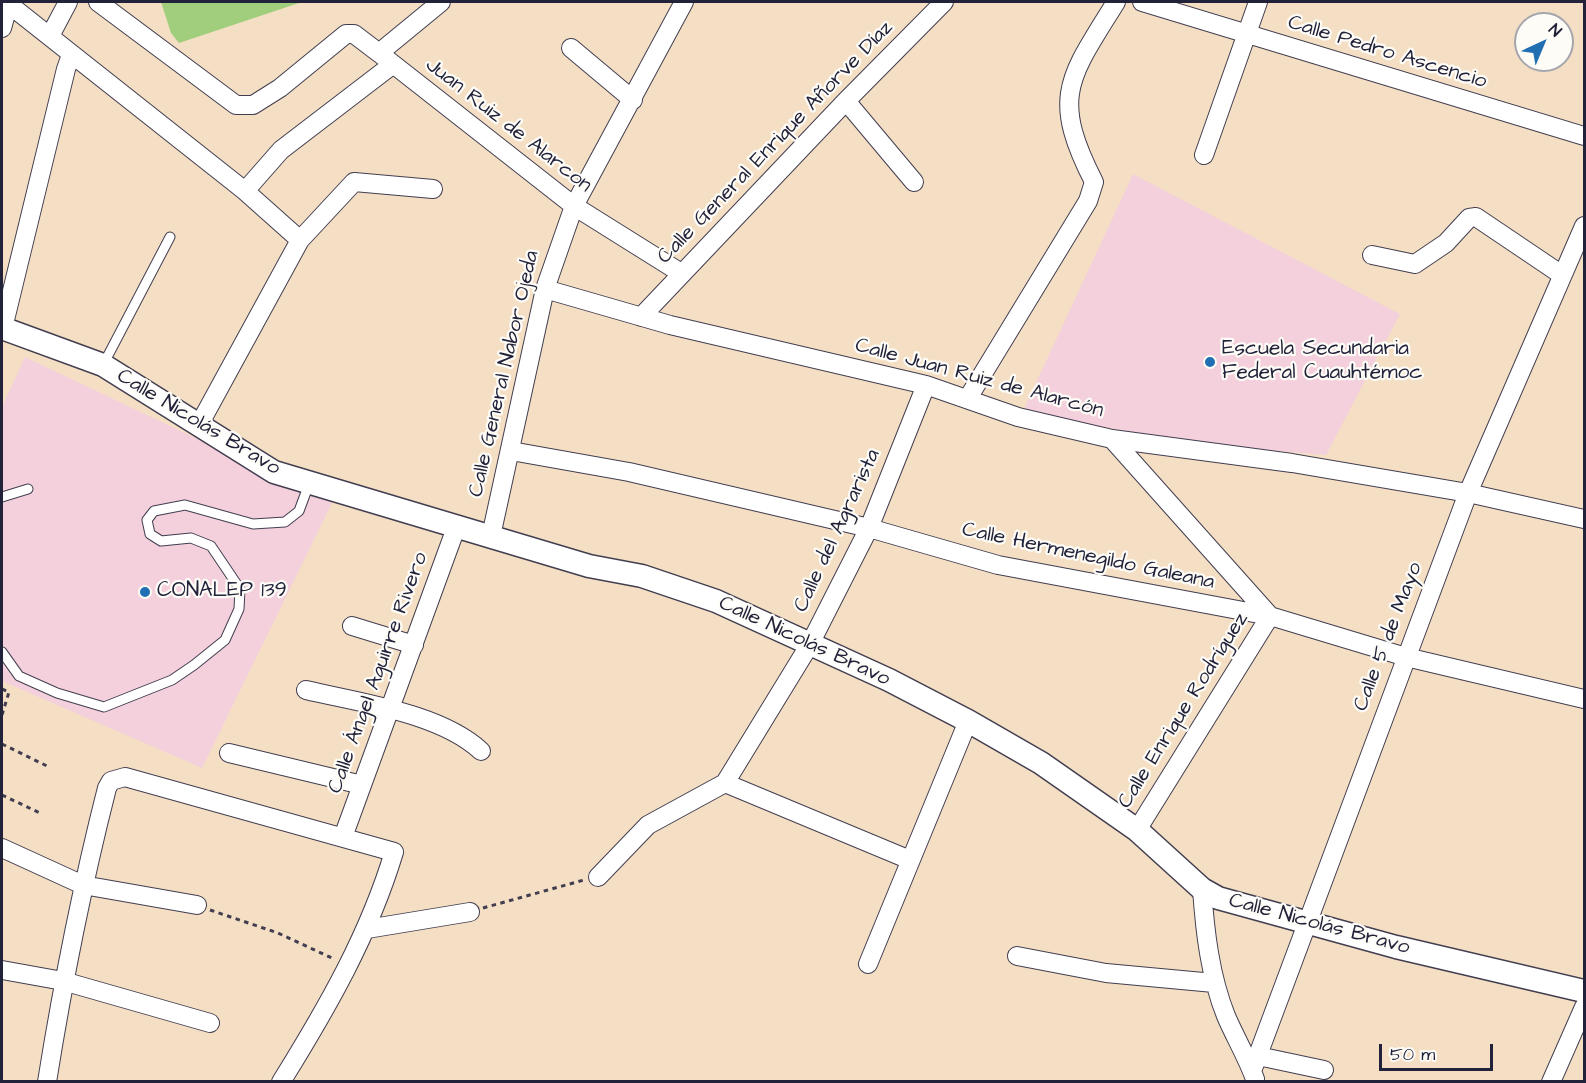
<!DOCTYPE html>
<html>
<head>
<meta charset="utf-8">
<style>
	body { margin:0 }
	#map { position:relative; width:1586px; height:1083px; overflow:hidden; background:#f5dfc4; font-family:"Architects Daughter",sans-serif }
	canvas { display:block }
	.frame { position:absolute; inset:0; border:3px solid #22223b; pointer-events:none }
	.north { position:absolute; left:1514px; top:12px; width:60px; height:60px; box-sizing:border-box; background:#fdfcf7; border:2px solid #a5a5ac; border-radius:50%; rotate:44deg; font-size:16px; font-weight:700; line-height:24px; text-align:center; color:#22223b }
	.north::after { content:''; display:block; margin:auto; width:21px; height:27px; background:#1f6fb2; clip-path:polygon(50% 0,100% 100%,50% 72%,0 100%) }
	.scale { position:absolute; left:1379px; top:1044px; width:114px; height:27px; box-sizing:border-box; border:3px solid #22223b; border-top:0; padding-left:8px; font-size:18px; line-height:21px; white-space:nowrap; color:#22223b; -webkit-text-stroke:4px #fdfcf7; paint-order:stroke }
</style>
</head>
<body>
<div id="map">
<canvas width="1586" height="1083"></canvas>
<div class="frame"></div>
<div class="north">N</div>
<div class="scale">50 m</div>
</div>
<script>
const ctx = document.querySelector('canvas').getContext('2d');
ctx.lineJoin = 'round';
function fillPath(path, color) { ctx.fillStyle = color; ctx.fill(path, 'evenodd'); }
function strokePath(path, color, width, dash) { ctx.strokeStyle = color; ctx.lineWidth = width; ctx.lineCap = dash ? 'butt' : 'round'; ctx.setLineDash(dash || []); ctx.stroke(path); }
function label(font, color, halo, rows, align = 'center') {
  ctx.font = font + ' "Architects Daughter",sans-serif'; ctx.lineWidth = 4.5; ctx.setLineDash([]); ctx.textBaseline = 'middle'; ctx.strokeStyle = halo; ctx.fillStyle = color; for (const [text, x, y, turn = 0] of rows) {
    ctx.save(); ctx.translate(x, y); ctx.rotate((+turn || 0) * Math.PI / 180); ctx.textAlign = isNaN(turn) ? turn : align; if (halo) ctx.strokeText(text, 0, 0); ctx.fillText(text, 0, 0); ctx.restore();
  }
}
fillPath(new Path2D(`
	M 1133,174 L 1400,314 L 1326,455 L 1187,443 L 1023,411 Z
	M 25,357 L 332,503 L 202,768 L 2,681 L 2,407 Z`), '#f4cfdc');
fillPath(new Path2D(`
	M 161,2 L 302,2 L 179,43 L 171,33 Z`), '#a1ce7c');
const service = new Path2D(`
	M 103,365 L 170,237
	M 2,497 L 28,489
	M 2,652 L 19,676 L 57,693 L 104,707 L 172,680 L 194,665 L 225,640 L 239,609 L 240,589 L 211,546 L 191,538 L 161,541 L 150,534 L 147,520 L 154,511 L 185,505 L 253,524 L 285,522 L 299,511 L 309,484`);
const minor = new Path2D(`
	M 6,2 L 245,191 L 300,240
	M 98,2 L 236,105 L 253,105 L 280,88 L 346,34 L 354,34 L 379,53
	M 441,2 L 379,53 L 574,206 L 681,273
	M 1142,2 L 1584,136
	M 2,28 L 9,3
	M 50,36 L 68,2
	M 571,48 L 633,100
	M 846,101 L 914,182
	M 1204,155 L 1258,2
	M 245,191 L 281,150 L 392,65
	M 1372,255 L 1415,264 L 1446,243 L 1469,218 L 1476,217 L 1562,275
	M 545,289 L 670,325 L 926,385 L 1018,417 L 1112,439 L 1292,463 L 1468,493 L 1584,519
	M 641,317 L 846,101 L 944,2
	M 3,328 L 66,69 L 71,55
	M 968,398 L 1088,201 L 1094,182 C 1050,96 1069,78 1116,2
	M 199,425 L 300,240 L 354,182 L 433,189
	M 1112,439 L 1270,616 L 1137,830
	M 511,451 L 629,472 L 869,528 L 998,565 L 1270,616 L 1406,657 L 1584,699
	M 491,536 L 545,289 L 574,206 L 684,2
	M 352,626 L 414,645
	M 306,690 C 360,703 440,713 481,751
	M 229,753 L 362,785
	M 725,783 L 910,860
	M 343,837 L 457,525
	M 2,848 L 83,885 L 197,905
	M 598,877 L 648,825 L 725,783 L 810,644 L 869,528 L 926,385
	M 1202,889 C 1205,932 1210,976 1226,1016 C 1235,1037 1247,1057 1255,1079
	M 367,929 L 470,912
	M 1017,956 L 1106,973 L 1214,983
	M 868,964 L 968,721
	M 2,970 L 63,981 L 210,1023
	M 1258,1056 L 1324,1070
	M 1252,1071 L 1468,493 L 1584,226
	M 47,1082 C 63,982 82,886 107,788 L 111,781 L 125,777 L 394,852 C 369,935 327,1008 281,1082
	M 1551,1082 L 1584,1007`);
const tertiary = new Path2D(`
	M 2,328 L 103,365 L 274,472 L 589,566 L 642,576 L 716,601 L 889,680 L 968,721 L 1041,763 L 1137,830 L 1202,889 L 1218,898 L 1396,947 L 1584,991`);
strokePath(service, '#423e50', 11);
strokePath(minor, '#423e50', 20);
strokePath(tertiary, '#423e50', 25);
strokePath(new Path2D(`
	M 2,689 L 9,692 L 2,715
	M 2,744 L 47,766
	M 2,795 L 40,813
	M 483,908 L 584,880
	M 210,910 L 278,933 L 334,959`), '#423e50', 3, [4.5, 4.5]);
strokePath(service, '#fff', 9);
strokePath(minor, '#fff', 18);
strokePath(tertiary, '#fff', 22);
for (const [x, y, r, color] of [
	[1210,362,6,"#1f6fb2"],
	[145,592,6,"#1f6fb2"]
]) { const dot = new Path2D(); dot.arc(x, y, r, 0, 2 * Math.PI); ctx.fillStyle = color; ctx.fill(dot); strokePath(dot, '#fdfcf7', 2); }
label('21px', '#22223b', '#fdfcf7', [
	["Calle Pedro Ascencio",1387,53,17],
	["Juan Ruiz de Alarcon",508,126,38],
	["Calle General Enrique Añorve Díaz",776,143,-46],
	["Calle General Nabor Ojeda",505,374,-77],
	["Calle Juan Ruiz de Alarcón",979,379,15],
	["Calle Nicolás Bravo",198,423,31],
	["Calle del Agrarista",838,531,-65],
	["Calle Hermenegildo Galeana",1088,557,12],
	["Calle 5 de Mayo",1389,637,-69],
	["Calle Nicolás Bravo",804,642,25],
	["Calle Ángel Aguirre Rivero",379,673,-70],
	["Calle Enrique Rodríguez",1184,711,-58],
	["Calle Nicolás Bravo",1319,925,15]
]);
label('21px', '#22223b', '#fdfcf7', [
	["Escuela Secundaria",1222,350],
	["Federal Cuauhtémoc",1222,374],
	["CONALEP 139",157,592]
], 'left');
</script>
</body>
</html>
